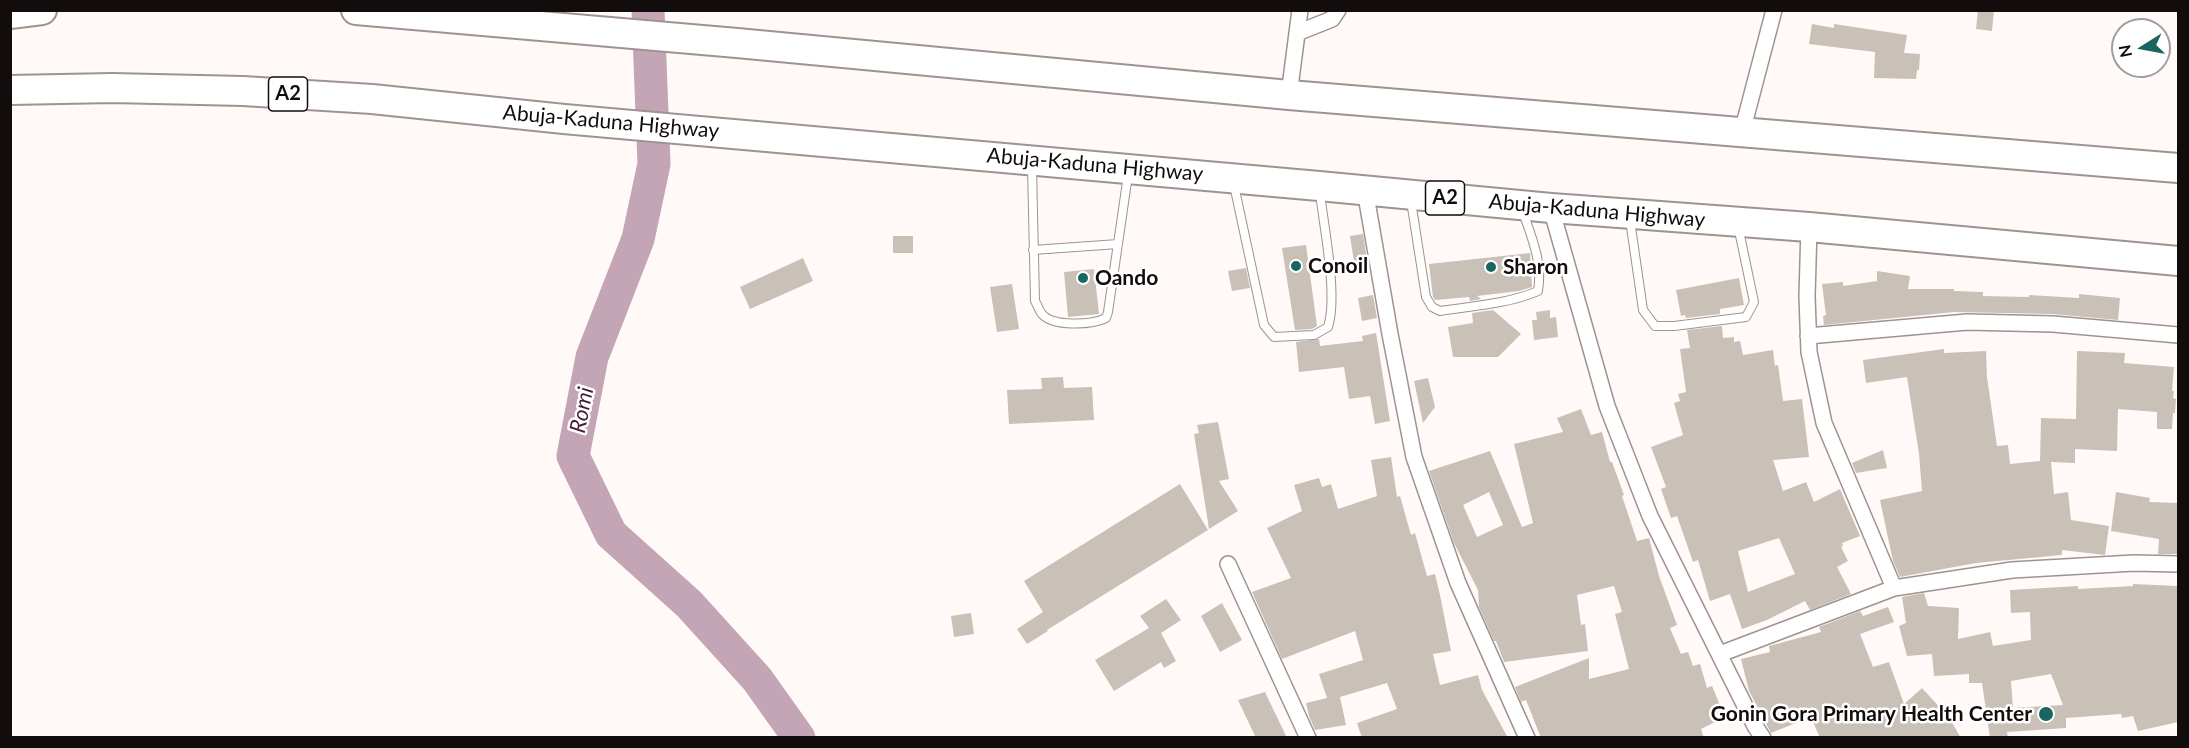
<!DOCTYPE html>
<html>
<head>
<meta charset="utf-8">
<style>
	body { margin:0 }
	#map { position:relative; width:2189px; height:748px; overflow:hidden; background:#fff9f7; font-family:Lato,sans-serif }
	canvas { display:block }
	.frame { position:absolute; inset:0; border:12px solid #120d0c; pointer-events:none }
	.north { position:absolute; left:2111px; top:18px; width:60px; height:60px; box-sizing:border-box; background:#fff; border:2px solid #a09e9e; border-radius:50%; rotate:259deg; font-size:16px; font-weight:700; line-height:24px; text-align:center; color:#120d0c }
	.north::after { content:''; display:block; margin:auto; width:21px; height:27px; background:#19655f; clip-path:polygon(50% 0,100% 100%,50% 72%,0 100%) }
</style>
</head>
<body>
<div id="map">
<canvas width="2189" height="748"></canvas>
<div class="frame"></div>
<div class="north">N</div>
</div>
<script>
const ctx = document.querySelector('canvas').getContext('2d');
ctx.lineJoin = 'round';
function strokePath(path, color, width, dash) { ctx.strokeStyle = color; ctx.lineWidth = width; ctx.lineCap = dash ? 'butt' : 'round'; ctx.setLineDash(dash || []); ctx.stroke(path); }
function fillPath(path, color) { ctx.fillStyle = color; ctx.fill(path, 'evenodd'); }
function label(font, color, halo, rows, align = 'center') {
  ctx.font = font + ' Lato,sans-serif'; ctx.lineWidth = 5; ctx.setLineDash([]); ctx.textBaseline = 'middle'; ctx.strokeStyle = halo; ctx.fillStyle = color; for (const [text, x, y, turn = 0] of rows) {
    ctx.save(); ctx.translate(x, y); ctx.rotate((+turn || 0) * Math.PI / 180); ctx.textAlign = isNaN(turn) ? turn : align; if (halo) ctx.strokeText(text, 0, 0); ctx.fillText(text, 0, 0); ctx.restore();
  }
}
strokePath(new Path2D(`
	M 648,10 L 654,164 L 638,239 L 592,357 L 573,456 L 611,534 L 689,604 L 757,679 L 799,738`), '#c4a5b6', 33);
fillPath(new Path2D(`
	M 1978,10 L 1994,10 L 1992,31 L 1976,29 Z
	M 1812,24 L 1834,28 L 1834,24 L 1907,35 L 1904,53 L 1920,54 L 1919,70 L 1917,70 L 1916,79 L 1874,78 L 1875,52 L 1809,44 Z
	M 1363,234 L 1367,260 L 1354,262 L 1350,236 Z
	M 893,236 L 913,236 L 913,253 L 893,253 Z
	M 1306,245 L 1317,326 L 1312,329 L 1295,330 L 1282,248 Z
	M 1530,253 L 1532,287 L 1519,291 L 1477,296 L 1481,299 L 1470,301 L 1469,297 L 1435,300 L 1433,297 L 1429,264 Z
	M 803,258 L 813,281 L 750,309 L 740,287 Z
	M 1246,268 L 1250,288 L 1232,291 L 1228,271 Z
	M 1094,269 L 1099,314 L 1068,317 L 1064,272 Z
	M 1877,271 L 1910,276 L 1908,289 L 1954,289 L 1954,291 L 1983,292 L 1983,296 L 2029,297 L 2029,295 L 2079,298 L 2079,294 L 2120,298 L 2118,320 L 2053,314 L 1954,312 L 1824,325 L 1823,316 L 1826,315 L 1822,284 L 1843,282 L 1843,286 L 1877,281 Z
	M 1739,278 L 1744,305 L 1720,309 L 1720,314 L 1686,318 L 1685,315 L 1681,316 L 1676,290 Z
	M 1012,284 L 1019,329 L 997,332 L 990,287 Z
	M 1373,295 L 1377,318 L 1362,321 L 1358,298 Z
	M 1493,310 L 1521,334 L 1498,357 L 1453,357 L 1448,327 L 1473,323 L 1472,313 Z
	M 1550,310 L 1550,318 L 1556,317 L 1558,337 L 1534,340 L 1532,320 L 1537,320 L 1536,312 Z
	M 1722,326 L 1723,338 L 1734,337 L 1734,342 L 1740,341 L 1743,355 L 1773,350 L 1775,366 L 1778,365 L 1783,401 L 1802,399 L 1809,457 L 1773,460 L 1783,491 L 1806,482 L 1814,502 L 1840,489 L 1860,536 L 1842,543 L 1843,546 L 1841,547 L 1848,561 L 1837,567 L 1851,594 L 1810,610 L 1805,601 L 1767,620 L 1742,629 L 1730,594 L 1710,601 L 1698,560 L 1693,562 L 1677,516 L 1671,518 L 1661,489 L 1666,487 L 1651,447 L 1683,435 L 1674,403 L 1680,401 L 1678,394 L 1686,392 L 1680,349 L 1690,348 L 1687,330 ZM 1779,538 L 1795,574 L 1748,592 L 1738,551 Z
	M 1376,333 L 1390,421 L 1375,424 L 1370,396 L 1349,399 L 1344,367 L 1299,372 L 1296,342 L 1319,339 L 1320,346 L 1363,341 L 1362,336 Z
	M 1944,349 L 1944,353 L 1986,351 L 1987,377 L 1997,446 L 2008,445 L 2010,464 L 2040,461 L 2041,418 L 2076,419 L 2077,351 L 2125,353 L 2124,363 L 2174,367 L 2172,391 L 2174,391 L 2173,398 L 2176,399 L 2175,413 L 2173,413 L 2172,429 L 2157,429 L 2157,412 L 2118,409 L 2117,451 L 2075,449 L 2075,463 L 2051,462 L 2054,494 L 2068,492 L 2071,520 L 2109,526 L 2105,555 L 2062,550 L 2062,555 L 1976,563 L 1900,577 L 1893,561 L 1880,500 L 1922,491 L 1919,454 L 1907,377 L 1866,383 L 1863,360 Z
	M 1063,377 L 1064,388 L 1092,387 L 1094,420 L 1009,424 L 1007,390 L 1042,389 L 1041,378 Z
	M 1428,378 L 1435,407 L 1423,423 L 1414,381 Z
	M 1581,409 L 1591,435 L 1602,432 L 1610,462 L 1612,462 L 1624,495 L 1622,496 L 1637,541 L 1649,538 L 1659,576 L 1677,625 L 1670,628 L 1681,654 L 1688,652 L 1693,666 L 1700,664 L 1707,688 L 1712,686 L 1725,717 L 1701,729 L 1704,738 L 1541,738 L 1526,700 L 1521,702 L 1515,687 L 1589,658 L 1589,679 L 1629,669 L 1615,614 L 1622,612 L 1614,586 L 1577,595 L 1581,625 L 1585,624 L 1588,651 L 1504,662 L 1496,641 L 1494,641 L 1479,607 L 1478,590 L 1454,543 L 1429,471 L 1490,451 L 1522,527 L 1533,523 L 1514,444 L 1563,432 L 1557,418 ZM 1489,492 L 1503,525 L 1477,537 L 1463,505 Z
	M 1218,422 L 1229,479 L 1219,481 L 1238,511 L 1209,529 L 1194,434 L 1199,433 L 1197,425 Z
	M 1883,450 L 1887,468 L 1856,473 L 1852,463 Z
	M 1391,457 L 1397,497 L 1400,496 L 1411,535 L 1415,533 L 1427,576 L 1435,574 L 1440,595 L 1451,651 L 1433,654 L 1440,685 L 1478,675 L 1482,690 L 1508,738 L 1362,738 L 1357,723 L 1397,709 L 1387,683 L 1340,697 L 1346,725 L 1315,730 L 1309,716 L 1306,703 L 1327,698 L 1319,674 L 1363,660 L 1355,631 L 1282,659 L 1252,592 L 1291,578 L 1267,528 L 1302,511 L 1294,485 L 1319,478 L 1322,487 L 1331,484 L 1338,509 L 1377,496 L 1371,460 Z
	M 1180,484 L 1208,530 L 1047,630 L 1048,631 L 1027,644 L 1017,629 L 1043,612 L 1024,581 Z
	M 2116,492 L 2150,498 L 2149,502 L 2178,503 L 2178,554 L 2158,554 L 2159,539 L 2111,531 Z
	M 2133,584 L 2178,586 L 2178,722 L 2138,731 L 2133,716 L 2122,718 L 2121,714 L 2066,718 L 2066,728 L 2007,732 L 2008,738 L 1990,738 L 1982,683 L 1969,683 L 1969,674 L 1934,676 L 1932,654 L 1907,656 L 1899,626 L 1906,623 L 1902,597 L 1924,593 L 1928,606 L 1959,608 L 1958,639 L 1990,632 L 1993,646 L 2031,640 L 2030,612 L 2011,613 L 2010,590 L 2078,586 L 2078,589 L 2133,586 ZM 2051,674 L 2063,705 L 2013,708 L 2011,681 Z
	M 1166,599 L 1181,620 L 1161,633 L 1176,661 L 1164,668 L 1161,662 L 1114,691 L 1095,660 L 1149,628 L 1140,616 Z
	M 1222,603 L 1242,640 L 1220,652 L 1201,616 Z
	M 1888,607 L 1894,622 L 1860,634 L 1873,667 L 1889,662 L 1904,704 L 1922,688 L 1945,713 L 1946,712 L 1961,738 L 1820,738 L 1811,717 L 1771,733 L 1749,691 L 1741,659 L 1770,652 L 1769,646 L 1821,632 L 1819,627 L 1860,611 L 1863,616 Z
	M 971,613 L 974,634 L 954,637 L 951,616 Z
	M 1265,692 L 1287,738 L 1256,738 L 1238,700 Z`), '#c9c0b7');
const lane = new Path2D(`
	M 1032,167 L 1035,301 C 1037,304 1039,310 1042,314 C 1053,327 1092,325 1106,318 L 1108,312 L 1128,175
	M 1234,185 L 1264,325 L 1274,337 L 1314,335 L 1328,327 C 1338,295 1324,228 1320,193
	M 1411,201 L 1426,297 L 1432,307 L 1440,311 C 1472,306 1508,304 1538,291 C 1543,264 1532,238 1523,212
	M 1630,220 L 1643,310 L 1655,326 L 1674,326 L 1746,317 L 1754,302 L 1738,226
	M 1033,250 L 1118,244`);
const street = new Path2D(`
	M 1297,33 L 1332,19 L 1338,10
	M 1289,95 L 1300,10
	M 1742,132 L 1774,10
	M 1365,190 L 1390,334 L 1414,457 L 1458,583 L 1527,738
	M 1551,208 L 1607,406 L 1650,516 L 1755,726 L 1763,738
	M 1809,227 L 1807,296 L 1809,352 L 1824,423 L 1894,588
	M 1808,336 L 1967,322 L 2053,324 L 2178,335
	M 1228,564 L 1308,738
	M 1720,654 L 1894,588 L 2012,570 L 2134,563 L 2178,564`);
const highway = new Path2D(`
	M 356,10 L 737,43 L 1289,95 L 2178,168
	M 10,14 L 42,10
	M 10,90 L 112,88 L 243,91 L 372,99 L 564,119 L 1319,186 L 1551,208 L 1809,227 L 2178,261`);
strokePath(lane, '#9f938f', 10);
strokePath(street, '#9f938f', 18);
strokePath(highway, '#9f938f', 32);
strokePath(lane, '#fff', 8);
strokePath(street, '#fff', 15);
strokePath(highway, '#fff', 28);
for (const [x, y, r, color] of [
	[1296,266,6,"#19655f"],
	[1491,267,6,"#19655f"],
	[1083,278,6,"#19655f"],
	[2046,714,8,"#19655f"]
]) { const dot = new Path2D(); dot.arc(x, y, r, 0, 2 * Math.PI); ctx.fillStyle = color; ctx.fill(dot); strokePath(dot, '#fff', 2); }
for (const [x, y, w] of [
	[288,94,39],
	[1445,198,39]
]) { const box = new Path2D(); box.roundRect(x - w / 2, y - 17, w, 34, 4.5); ctx.fillStyle = '#fff'; ctx.fill(box); strokePath(box, '#120d0c', 1.5); }
label('bold 20px', '#120d0c', null, [
	["A2",288,94],
	["A2",1445,198]
]);
label('21px', '#120d0c', '#fff', [
	["Abuja-Kaduna Highway",611,122,5],
	["Abuja-Kaduna Highway",1095,165,5],
	["Abuja-Kaduna Highway",1597,211,5]
]);
label('bold 21px', '#120d0c', '#fff', [
	["Conoil",1308,266],
	["Sharon",1503,267],
	["Oando",1095,278],
	["Gonin Gora Primary Health Center",2032,714,"right"]
], 'left');
label('italic 22px', '#451c37', '#fff', [
	["Romi",582,410,-79]
]);
</script>
</body>
</html>
